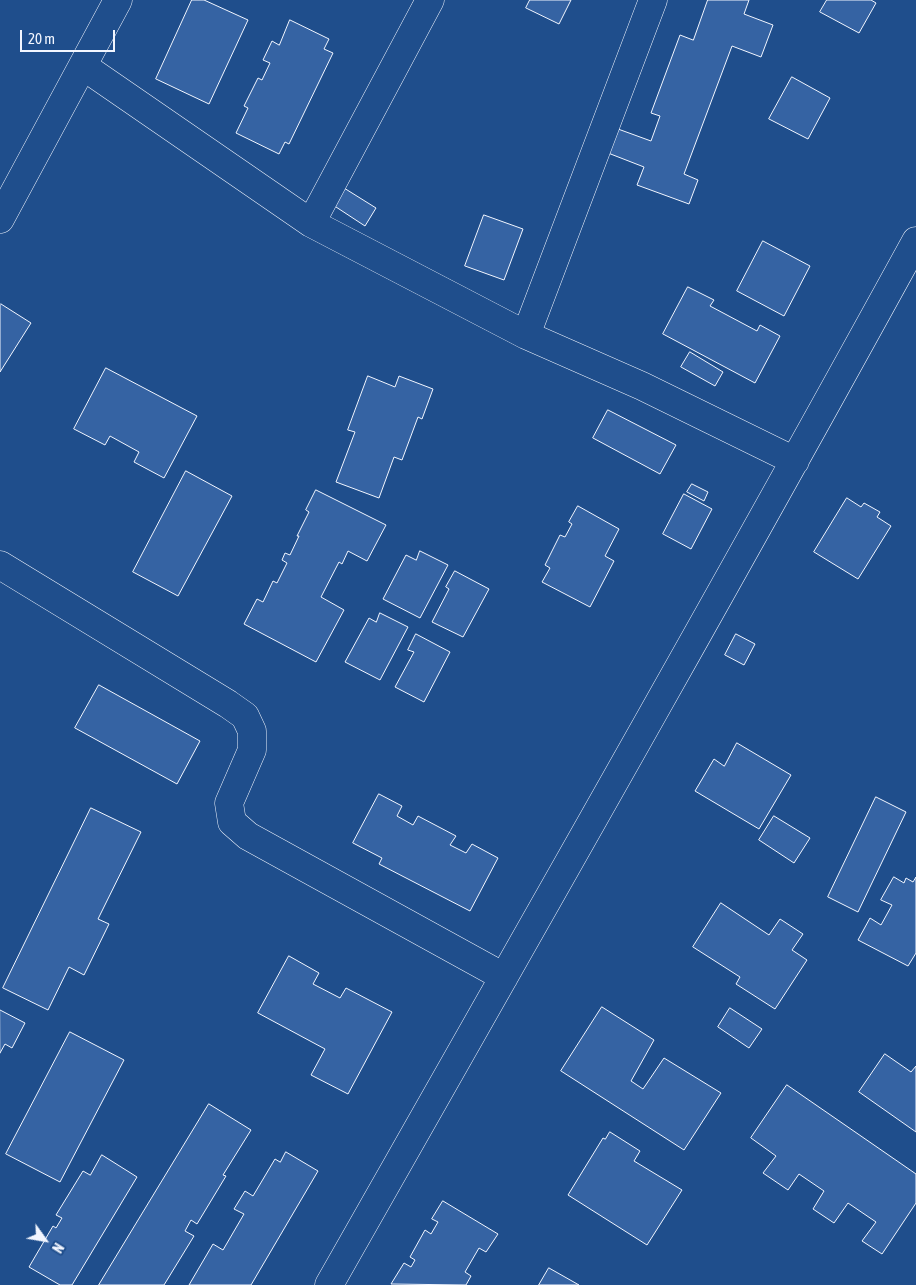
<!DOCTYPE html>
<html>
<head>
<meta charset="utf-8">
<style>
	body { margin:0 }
	#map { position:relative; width:916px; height:1285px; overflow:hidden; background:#1f4e8c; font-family:"Asap Condensed",sans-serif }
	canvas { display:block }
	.north { position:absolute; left:20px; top:1215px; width:50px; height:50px; -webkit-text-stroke:4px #1f4e8c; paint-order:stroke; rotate:122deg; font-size:14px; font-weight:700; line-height:20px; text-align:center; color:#f2f6ff }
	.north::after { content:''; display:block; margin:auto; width:18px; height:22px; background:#f2f6ff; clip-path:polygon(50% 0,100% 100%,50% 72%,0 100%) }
	.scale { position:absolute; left:20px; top:30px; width:95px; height:22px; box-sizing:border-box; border:2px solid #f2f6ff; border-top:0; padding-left:6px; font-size:15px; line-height:18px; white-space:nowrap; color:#f2f6ff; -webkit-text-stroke:4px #1f4e8c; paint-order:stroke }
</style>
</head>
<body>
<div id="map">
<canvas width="916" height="1285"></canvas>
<div class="north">N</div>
<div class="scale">20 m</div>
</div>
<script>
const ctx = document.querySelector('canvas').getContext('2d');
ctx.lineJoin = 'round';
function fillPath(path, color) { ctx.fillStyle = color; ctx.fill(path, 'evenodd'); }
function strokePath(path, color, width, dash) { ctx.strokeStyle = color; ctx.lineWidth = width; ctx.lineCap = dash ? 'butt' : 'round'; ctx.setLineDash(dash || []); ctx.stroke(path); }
const building = new Path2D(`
	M 192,0 L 204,0 L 248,20 L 209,104 L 156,79 Z
	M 530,0 L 571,0 L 559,24 L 526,8 Z
	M 708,0 L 749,0 L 744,14 L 773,25 L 761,57 L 732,46 L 684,174 L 698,180 L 689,204 L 637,185 L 644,167 L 608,153 L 618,129 L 651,141 L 660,116 L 651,113 L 680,35 L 693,40 Z
	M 827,0 L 871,0 L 876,3 L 859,33 L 820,12 Z
	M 290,20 L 329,39 L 324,49 L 333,53 L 289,144 L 285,142 L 279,154 L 236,133 L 248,108 L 244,106 L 258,78 L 262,80 L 270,63 L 263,60 L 272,41 L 279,45 Z
	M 792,77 L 830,98 L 808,139 L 769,119 Z
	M 344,188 L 376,208 L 365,226 L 333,205 Z
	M 484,215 L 523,229 L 504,280 L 465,266 Z
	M 763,241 L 810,266 L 784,316 L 737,291 Z
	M 688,287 L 714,300 L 710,306 L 757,331 L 760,325 L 780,336 L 755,383 L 663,334 Z
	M 1,304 L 31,323 L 0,372 L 0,305 Z
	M 690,352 L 723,372 L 715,386 L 681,367 Z
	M 106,368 L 197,416 L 164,478 L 134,462 L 139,452 L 110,436 L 105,445 L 74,429 Z
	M 368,376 L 395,387 L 399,376 L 433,389 L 422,419 L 418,417 L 402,460 L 394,457 L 379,498 L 336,482 L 355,432 L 348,430 Z
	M 608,410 L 676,445 L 660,474 L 593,438 Z
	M 186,471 L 232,496 L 178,596 L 133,572 Z
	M 692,484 L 708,492 L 704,501 L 687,492 Z
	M 316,490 L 386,525 L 367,561 L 348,551 L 342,564 L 339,562 L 321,597 L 344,610 L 316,662 L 244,624 L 257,599 L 263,602 L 273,581 L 277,583 L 287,563 L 282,560 L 285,553 L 290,555 L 299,536 L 297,536 L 309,512 L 306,510 Z
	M 684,494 L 712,509 L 691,549 L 663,534 Z
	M 847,498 L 861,507 L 864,503 L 880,512 L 877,517 L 891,526 L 858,579 L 814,552 Z
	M 578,506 L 619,529 L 605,556 L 614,561 L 590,607 L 542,582 L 550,568 L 545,565 L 560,535 L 565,537 L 572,524 L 569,522 Z
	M 420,551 L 448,565 L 420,618 L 383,599 L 406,555 L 416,560 Z
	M 455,571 L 489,589 L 463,637 L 432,622 L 449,589 L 446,587 Z
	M 380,613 L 408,627 L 380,680 L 345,662 L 369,618 L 376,622 Z
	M 416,634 L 450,652 L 424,702 L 395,687 L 414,652 L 408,650 Z
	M 736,634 L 755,644 L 744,665 L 725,655 Z
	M 99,685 L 200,741 L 177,784 L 75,728 Z
	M 737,743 L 791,775 L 759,829 L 695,791 L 714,759 L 724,766 Z
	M 379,794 L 402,806 L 397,816 L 413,825 L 418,816 L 456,836 L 450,845 L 466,853 L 472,844 L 498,858 L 470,911 L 379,864 L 382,858 L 353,843 Z
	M 876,797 L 906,812 L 858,912 L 828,897 Z
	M 91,808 L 141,832 L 98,919 L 109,924 L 84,975 L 69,967 L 48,1010 L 3,988 Z
	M 774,816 L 810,838 L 794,863 L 759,840 Z
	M 894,877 L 904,883 L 906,878 L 913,882 L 916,877 L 916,953 L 908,966 L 858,940 L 870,918 L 881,925 L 892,905 L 881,900 Z
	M 721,903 L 769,935 L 780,919 L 803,934 L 792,950 L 807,960 L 775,1009 L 736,984 L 740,977 L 693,947 Z
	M 289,956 L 319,973 L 313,984 L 340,998 L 346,988 L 392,1012 L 348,1094 L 311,1075 L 325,1049 L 258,1013 Z
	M 602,1007 L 654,1040 L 631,1081 L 643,1089 L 664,1058 L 721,1093 L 684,1150 L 561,1071 Z
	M 730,1008 L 762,1029 L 749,1048 L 718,1027 Z
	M 0,1010 L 25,1023 L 12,1048 L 5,1044 L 0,1053 Z
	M 70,1032 L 124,1060 L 60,1182 L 6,1154 Z
	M 885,1054 L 911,1072 L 916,1066 L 916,1132 L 859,1092 Z
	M 787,1085 L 916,1174 L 916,1203 L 882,1254 L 862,1241 L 876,1222 L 848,1203 L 834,1223 L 813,1209 L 824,1191 L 799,1174 L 788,1190 L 763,1173 L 776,1156 L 751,1138 Z
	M 209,1104 L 251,1130 L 223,1175 L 226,1176 L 197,1224 L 191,1220 L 185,1231 L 194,1236 L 164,1285 L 99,1285 Z
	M 610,1132 L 640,1151 L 634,1161 L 682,1190 L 647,1245 L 568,1195 L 603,1138 L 605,1139 Z
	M 286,1152 L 318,1171 L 251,1285 L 189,1285 L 213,1244 L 223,1250 L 244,1214 L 234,1209 L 245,1191 L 253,1196 L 275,1159 L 280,1162 Z
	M 102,1155 L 137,1177 L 72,1285 L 60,1285 L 29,1267 L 53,1226 L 56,1228 L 62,1218 L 56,1215 L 83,1171 L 90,1175 Z
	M 443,1201 L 498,1234 L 486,1252 L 479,1248 L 465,1272 L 471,1276 L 466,1285 L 391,1284 L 404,1263 L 411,1267 L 415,1260 L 410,1257 L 425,1230 L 431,1234 L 438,1222 L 432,1219 Z
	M 549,1268 L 579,1285 L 539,1285 Z`);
fillPath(building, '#3563a3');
strokePath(building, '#f2f6ff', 1);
const street = new Path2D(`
	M 83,66 L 311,223 L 526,335 L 642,386 L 795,461
	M 0,219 L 118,0
	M 311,223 L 430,0
	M 526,335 L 653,0
	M 0,565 L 228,704 L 245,716 L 252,731 L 252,750 L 229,803 L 232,822 L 248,836 L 504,977
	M 329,1285 C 526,938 724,591 916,241`);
strokePath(street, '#f2f6ff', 29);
strokePath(street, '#1f4e8c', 28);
</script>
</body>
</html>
